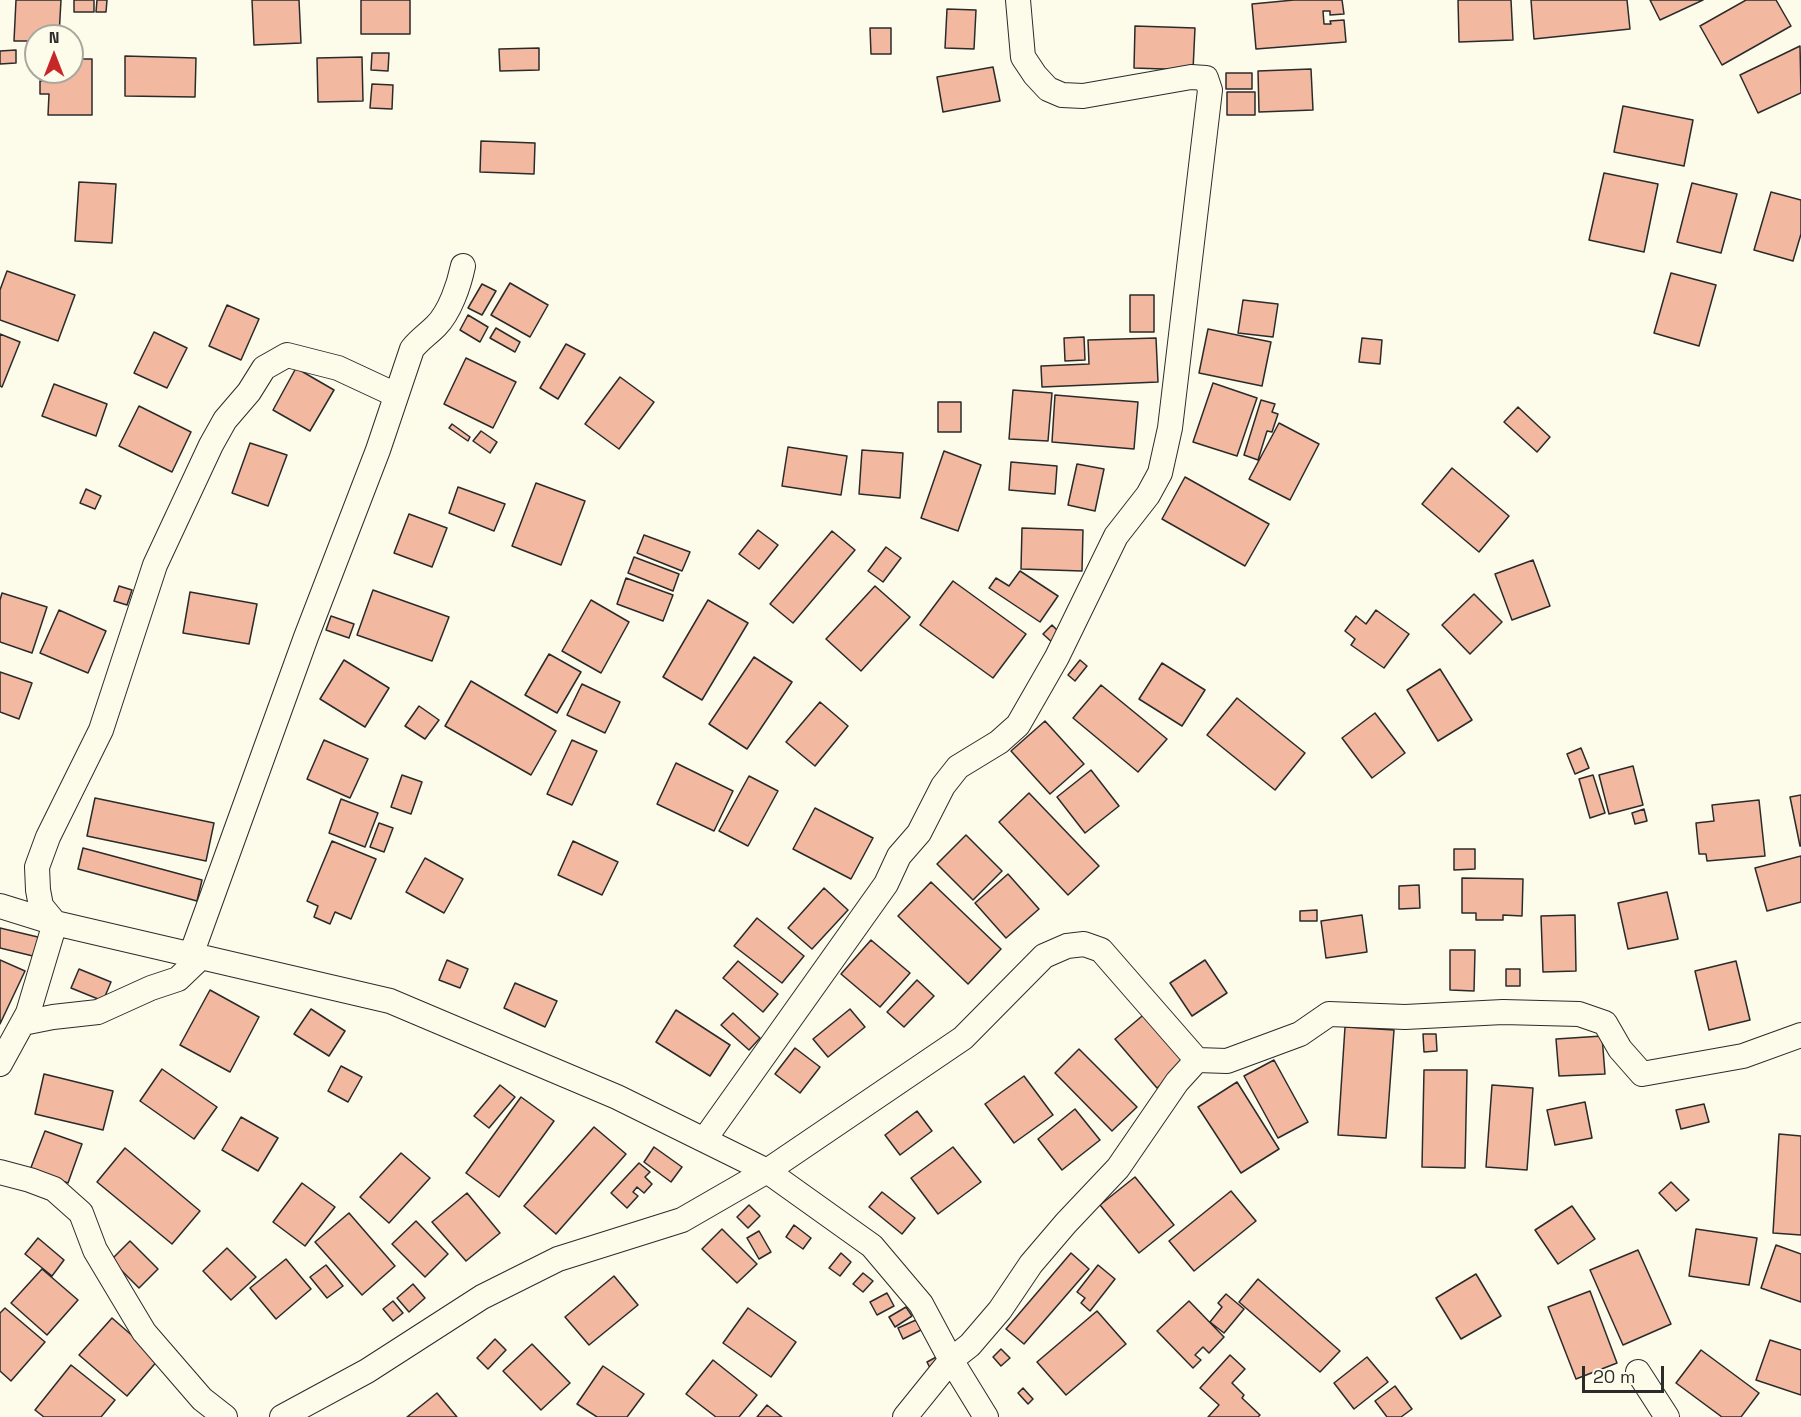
<!DOCTYPE html>
<html>
<head>
<meta charset="utf-8">
<style>
	body { margin:0 }
	#map { position:relative; width:1801px; height:1417px; overflow:hidden; background:#fdfbea; font-family:"Space Grotesk",sans-serif }
	canvas { display:block }
	.north { position:absolute; left:24px; top:24px; width:60px; height:60px; box-sizing:border-box; background:#fdfbea; border:2px solid #a9a89e; border-radius:50%; rotate:0deg; font-size:16px; font-weight:700; line-height:24px; text-align:center; color:#2b2b2b }
	.north::after { content:''; display:block; margin:auto; width:21px; height:27px; background:#c62828; clip-path:polygon(50% 0,100% 100%,50% 72%,0 100%) }
	.scale { position:absolute; left:1582px; top:1366px; width:82px; height:27px; box-sizing:border-box; border:3px solid #2b2b2b; border-top:0; padding-left:8px; font-size:18px; line-height:21px; white-space:nowrap; color:#2b2b2b; -webkit-text-stroke:4px #fdfbea; paint-order:stroke }
</style>
</head>
<body>
<div id="map">
<canvas width="1801" height="1417"></canvas>
<div class="north">N</div>
<div class="scale">20 m</div>
</div>
<script>
const ctx = document.querySelector('canvas').getContext('2d');
ctx.lineJoin = 'round';
function fillPath(path, color) { ctx.fillStyle = color; ctx.fill(path, 'evenodd'); }
function strokePath(path, color, width, dash) { ctx.strokeStyle = color; ctx.lineWidth = width; ctx.lineCap = dash ? 'butt' : 'round'; ctx.setLineDash(dash || []); ctx.stroke(path); }
const building = new Path2D(`
	M 16,0 L 61,0 L 59,36 L 36,36 L 36,41 L 14,41 Z
	M 74,0 L 94,0 L 94,12 L 74,12 Z
	M 97,0 L 107,0 L 106,12 L 96,12 Z
	M 252,0 L 299,0 L 301,43 L 254,45 Z
	M 361,0 L 410,0 L 410,34 L 361,34 Z
	M 1294,0 L 1342,0 L 1344,14 L 1330,15 L 1330,11 L 1323,11 L 1324,24 L 1331,24 L 1330,21 L 1344,20 L 1346,42 L 1256,49 L 1252,4 Z
	M 1458,0 L 1511,0 L 1513,40 L 1459,42 Z
	M 1531,0 L 1627,0 L 1630,29 L 1534,39 Z
	M 1650,0 L 1703,0 L 1660,20 Z
	M 1746,0 L 1776,0 L 1791,26 L 1722,65 L 1700,26 Z
	M 947,9 L 976,10 L 974,49 L 945,48 Z
	M 1135,26 L 1195,28 L 1193,70 L 1134,68 Z
	M 870,28 L 891,28 L 891,54 L 871,54 Z
	M 1800,46 L 1801,93 L 1758,113 L 1740,75 Z
	M 539,48 L 539,70 L 500,71 L 499,49 Z
	M 16,50 L 16,63 L 0,64 L 0,51 Z
	M 372,53 L 389,53 L 388,71 L 371,70 Z
	M 125,56 L 196,58 L 195,97 L 125,96 Z
	M 362,57 L 363,101 L 318,102 L 317,58 Z
	M 72,59 L 92,59 L 92,115 L 48,115 L 49,94 L 40,94 L 40,81 L 49,81 L 49,72 L 72,72 Z
	M 993,67 L 1000,101 L 943,112 L 937,77 Z
	M 1311,69 L 1313,110 L 1259,112 L 1258,71 Z
	M 1226,73 L 1252,73 L 1252,89 L 1226,89 Z
	M 372,84 L 393,85 L 392,109 L 370,108 Z
	M 1227,92 L 1255,92 L 1255,115 L 1227,115 Z
	M 1623,106 L 1693,120 L 1684,166 L 1614,152 Z
	M 481,141 L 535,143 L 534,174 L 480,172 Z
	M 1604,173 L 1658,184 L 1644,252 L 1589,240 Z
	M 79,182 L 116,184 L 112,243 L 75,241 Z
	M 1692,183 L 1737,194 L 1721,253 L 1677,242 Z
	M 1771,192 L 1801,200 L 1801,234 L 1793,261 L 1754,250 Z
	M 7,271 L 75,295 L 58,341 L 0,320 L 0,290 Z
	M 1671,273 L 1716,285 L 1699,346 L 1654,333 Z
	M 510,283 L 548,305 L 530,337 L 491,315 Z
	M 482,284 L 496,291 L 482,315 L 468,308 Z
	M 1130,295 L 1154,295 L 1154,332 L 1130,332 Z
	M 1243,300 L 1278,304 L 1273,337 L 1238,333 Z
	M 227,305 L 259,319 L 241,360 L 209,346 Z
	M 468,315 L 488,327 L 480,342 L 460,330 Z
	M 496,328 L 520,342 L 515,352 L 490,338 Z
	M 1208,329 L 1271,342 L 1262,386 L 1199,373 Z
	M 154,332 L 187,348 L 167,388 L 134,373 Z
	M 0,334 L 20,342 L 2,387 L 0,386 Z
	M 1084,337 L 1085,360 L 1065,361 L 1064,338 Z
	M 1156,338 L 1158,382 L 1042,387 L 1041,366 L 1089,364 L 1088,340 Z
	M 1362,338 L 1382,340 L 1380,364 L 1359,362 Z
	M 566,344 L 585,354 L 558,399 L 540,388 Z
	M 466,358 L 516,382 L 493,428 L 444,404 Z
	M 296,368 L 334,390 L 310,431 L 273,410 Z
	M 620,377 L 654,402 L 619,449 L 585,424 Z
	M 1213,383 L 1257,398 L 1237,456 L 1193,442 Z
	M 54,384 L 107,404 L 96,436 L 42,416 Z
	M 1013,390 L 1052,393 L 1048,441 L 1009,439 Z
	M 1055,395 L 1138,402 L 1134,449 L 1052,442 Z
	M 1261,400 L 1275,404 L 1272,412 L 1278,414 L 1272,432 L 1267,431 L 1258,460 L 1244,455 Z
	M 938,402 L 961,402 L 961,432 L 938,432 Z
	M 139,406 L 191,432 L 172,472 L 119,446 Z
	M 1518,407 L 1550,437 L 1537,452 L 1504,422 Z
	M 1279,423 L 1319,444 L 1290,500 L 1249,479 Z
	M 452,424 L 470,437 L 468,441 L 449,428 Z
	M 481,431 L 497,442 L 490,453 L 473,441 Z
	M 250,443 L 287,455 L 268,506 L 232,493 Z
	M 788,447 L 847,456 L 841,495 L 782,486 Z
	M 862,450 L 903,453 L 900,498 L 859,494 Z
	M 944,451 L 981,465 L 958,531 L 921,518 Z
	M 1011,462 L 1057,466 L 1055,494 L 1009,490 Z
	M 1077,464 L 1104,469 L 1095,511 L 1068,505 Z
	M 1452,468 L 1509,516 L 1479,552 L 1422,504 Z
	M 1185,477 L 1269,524 L 1245,566 L 1162,519 Z
	M 536,483 L 585,501 L 561,565 L 512,546 Z
	M 458,487 L 505,504 L 494,531 L 449,513 Z
	M 86,489 L 101,496 L 95,509 L 80,503 Z
	M 409,514 L 447,528 L 432,567 L 394,553 Z
	M 1022,528 L 1083,530 L 1082,571 L 1021,569 Z
	M 758,530 L 778,545 L 759,569 L 739,554 Z
	M 832,531 L 855,550 L 793,623 L 770,604 Z
	M 644,535 L 690,552 L 682,571 L 637,553 Z
	M 886,547 L 901,558 L 883,582 L 868,571 Z
	M 634,557 L 679,574 L 673,591 L 628,573 Z
	M 1533,560 L 1550,606 L 1512,620 L 1495,574 Z
	M 1020,571 L 1058,596 L 1040,622 L 989,588 L 996,578 L 1009,586 Z
	M 626,578 L 673,595 L 663,621 L 617,604 Z
	M 953,581 L 1026,634 L 993,678 L 920,625 Z
	M 119,586 L 132,590 L 127,605 L 114,601 Z
	M 875,586 L 910,617 L 861,671 L 826,639 Z
	M 373,590 L 449,617 L 432,661 L 357,635 Z
	M 190,592 L 257,604 L 249,644 L 183,633 Z
	M 2,593 L 47,607 L 32,653 L 0,642 L 0,600 Z
	M 1474,594 L 1502,622 L 1470,654 L 1442,625 Z
	M 591,600 L 629,622 L 601,673 L 562,651 Z
	M 708,600 L 748,623 L 702,700 L 663,677 Z
	M 59,610 L 106,631 L 88,673 L 40,653 Z
	M 1376,610 L 1409,634 L 1384,668 L 1351,645 L 1355,639 L 1345,631 L 1356,616 L 1366,624 Z
	M 331,616 L 354,624 L 349,638 L 326,630 Z
	M 1052,625 L 1062,635 L 1054,644 L 1043,634 Z
	M 549,654 L 581,672 L 557,713 L 525,695 Z
	M 754,657 L 792,682 L 747,749 L 709,724 Z
	M 344,660 L 389,688 L 365,727 L 320,699 Z
	M 1080,660 L 1087,666 L 1075,681 L 1068,675 Z
	M 1162,663 L 1205,690 L 1182,726 L 1139,699 Z
	M 1440,669 L 1472,720 L 1438,741 L 1407,690 Z
	M 0,672 L 32,683 L 19,719 L 0,712 Z
	M 471,681 L 556,731 L 531,775 L 445,726 Z
	M 582,684 L 620,702 L 605,733 L 567,715 Z
	M 1101,685 L 1167,739 L 1138,772 L 1073,718 Z
	M 1237,698 L 1305,753 L 1275,790 L 1207,735 Z
	M 820,702 L 848,726 L 815,766 L 786,742 Z
	M 419,706 L 439,720 L 425,739 L 405,726 Z
	M 1375,713 L 1405,753 L 1372,778 L 1342,738 Z
	M 1045,721 L 1084,764 L 1050,794 L 1011,751 Z
	M 324,740 L 368,759 L 350,798 L 307,779 Z
	M 572,740 L 597,751 L 572,805 L 547,794 Z
	M 1581,748 L 1589,768 L 1575,774 L 1567,754 Z
	M 676,763 L 733,791 L 714,831 L 657,804 Z
	M 1633,766 L 1643,805 L 1609,814 L 1599,775 Z
	M 1091,770 L 1119,806 L 1085,833 L 1057,797 Z
	M 402,775 L 422,782 L 411,814 L 391,807 Z
	M 1593,775 L 1605,813 L 1590,818 L 1579,779 Z
	M 749,776 L 778,791 L 748,846 L 719,831 Z
	M 1029,793 L 1099,866 L 1068,895 L 999,822 Z
	M 1801,795 L 1801,846 L 1800,846 L 1790,797 Z
	M 95,798 L 214,823 L 206,861 L 87,836 Z
	M 341,799 L 378,813 L 365,847 L 329,833 Z
	M 1759,800 L 1765,856 L 1707,861 L 1706,854 L 1699,854 L 1696,823 L 1714,821 L 1712,805 Z
	M 815,808 L 873,838 L 851,879 L 793,849 Z
	M 1644,809 L 1647,821 L 1635,824 L 1632,813 Z
	M 379,823 L 393,828 L 384,852 L 370,847 Z
	M 966,835 L 1002,871 L 973,900 L 937,864 Z
	M 332,841 L 376,859 L 351,919 L 335,912 L 330,924 L 314,917 L 318,906 L 307,901 Z
	M 573,841 L 618,862 L 602,895 L 558,875 Z
	M 83,848 L 202,880 L 197,901 L 78,869 Z
	M 1454,849 L 1475,849 L 1475,869 L 1454,870 Z
	M 1801,856 L 1801,902 L 1767,911 L 1755,868 Z
	M 425,858 L 463,879 L 444,913 L 406,892 Z
	M 1008,874 L 1039,909 L 1006,938 L 975,903 Z
	M 1462,878 L 1523,879 L 1522,916 L 1503,915 L 1503,920 L 1476,920 L 1476,913 L 1462,913 Z
	M 931,882 L 1001,949 L 968,984 L 898,916 Z
	M 1419,885 L 1420,908 L 1399,909 L 1399,886 Z
	M 824,888 L 848,910 L 812,949 L 788,928 Z
	M 1667,892 L 1678,939 L 1628,949 L 1618,903 Z
	M 1317,910 L 1317,921 L 1300,921 L 1300,911 Z
	M 1362,915 L 1367,952 L 1326,958 L 1321,921 Z
	M 1575,915 L 1576,971 L 1543,972 L 1541,916 Z
	M 757,918 L 804,956 L 782,983 L 734,946 Z
	M 0,928 L 42,938 L 37,957 L 0,948 Z
	M 871,940 L 910,973 L 880,1007 L 841,974 Z
	M 1450,950 L 1475,950 L 1474,991 L 1450,990 Z
	M 0,960 L 25,971 L 0,1024 Z
	M 447,960 L 468,969 L 460,988 L 439,980 Z
	M 1205,960 L 1227,993 L 1192,1016 L 1170,983 Z
	M 738,961 L 778,994 L 763,1012 L 723,978 Z
	M 1736,961 L 1750,1020 L 1709,1030 L 1695,971 Z
	M 79,969 L 111,982 L 103,1001 L 71,988 Z
	M 1506,969 L 1520,969 L 1520,986 L 1506,986 Z
	M 917,980 L 934,996 L 904,1027 L 887,1012 Z
	M 515,983 L 557,1001 L 545,1027 L 504,1008 Z
	M 210,990 L 259,1017 L 230,1072 L 180,1045 Z
	M 311,1009 L 345,1031 L 329,1056 L 294,1034 Z
	M 850,1009 L 865,1027 L 828,1057 L 813,1039 Z
	M 676,1010 L 730,1045 L 710,1076 L 656,1042 Z
	M 1148,1011 L 1190,1060 L 1157,1088 L 1115,1039 Z
	M 733,1013 L 760,1038 L 749,1050 L 721,1025 Z
	M 1345,1027 L 1394,1030 L 1386,1138 L 1338,1135 Z
	M 1423,1034 L 1436,1034 L 1437,1051 L 1424,1052 Z
	M 1602,1036 L 1605,1074 L 1559,1076 L 1556,1039 Z
	M 795,1048 L 820,1067 L 800,1093 L 775,1074 Z
	M 1079,1049 L 1137,1107 L 1112,1131 L 1055,1073 Z
	M 1274,1060 L 1308,1122 L 1278,1138 L 1244,1076 Z
	M 341,1066 L 362,1077 L 348,1102 L 328,1091 Z
	M 162,1069 L 217,1107 L 194,1139 L 140,1101 Z
	M 1424,1070 L 1467,1070 L 1465,1168 L 1422,1167 Z
	M 44,1074 L 113,1091 L 103,1130 L 35,1114 Z
	M 1024,1076 L 1053,1115 L 1014,1143 L 985,1104 Z
	M 1237,1082 L 1279,1149 L 1241,1173 L 1198,1107 Z
	M 500,1085 L 515,1097 L 489,1128 L 474,1116 Z
	M 1492,1085 L 1533,1088 L 1527,1170 L 1486,1167 Z
	M 521,1097 L 554,1121 L 499,1197 L 466,1173 Z
	M 1585,1102 L 1592,1138 L 1555,1145 L 1547,1110 Z
	M 1704,1104 L 1709,1122 L 1681,1129 L 1676,1110 Z
	M 1075,1109 L 1100,1140 L 1062,1170 L 1038,1139 Z
	M 917,1111 L 932,1131 L 900,1155 L 885,1135 Z
	M 241,1117 L 278,1138 L 258,1171 L 222,1150 Z
	M 594,1127 L 626,1154 L 556,1234 L 524,1206 Z
	M 45,1131 L 82,1144 L 68,1183 L 30,1170 Z
	M 1779,1134 L 1801,1136 L 1801,1235 L 1773,1233 Z
	M 654,1147 L 682,1167 L 671,1182 L 644,1162 Z
	M 953,1147 L 981,1182 L 938,1214 L 911,1178 Z
	M 125,1148 L 200,1211 L 172,1244 L 97,1182 Z
	M 401,1153 L 430,1178 L 389,1223 L 360,1197 Z
	M 639,1163 L 650,1172 L 645,1177 L 652,1184 L 644,1193 L 637,1187 L 633,1192 L 638,1196 L 627,1208 L 611,1193 Z
	M 1135,1177 L 1174,1225 L 1139,1253 L 1100,1205 Z
	M 1671,1182 L 1689,1200 L 1676,1211 L 1659,1193 Z
	M 302,1183 L 335,1207 L 305,1246 L 273,1222 Z
	M 1231,1191 L 1256,1221 L 1194,1271 L 1169,1241 Z
	M 882,1192 L 915,1218 L 902,1234 L 869,1207 Z
	M 467,1193 L 500,1233 L 466,1261 L 432,1222 Z
	M 749,1205 L 760,1216 L 748,1228 L 737,1217 Z
	M 1572,1206 L 1595,1239 L 1558,1264 L 1535,1230 Z
	M 349,1213 L 395,1266 L 362,1295 L 315,1242 Z
	M 416,1221 L 448,1254 L 425,1277 L 392,1244 Z
	M 794,1225 L 811,1238 L 803,1249 L 786,1237 Z
	M 722,1229 L 757,1264 L 737,1283 L 702,1249 Z
	M 1696,1229 L 1757,1238 L 1749,1285 L 1689,1276 Z
	M 759,1231 L 771,1252 L 759,1259 L 747,1238 Z
	M 38,1238 L 64,1260 L 52,1276 L 25,1254 Z
	M 130,1241 L 158,1269 L 139,1288 L 111,1260 Z
	M 1776,1245 L 1801,1254 L 1801,1302 L 1761,1288 Z
	M 227,1248 L 256,1277 L 231,1300 L 203,1271 Z
	M 1638,1250 L 1671,1324 L 1623,1345 L 1590,1270 Z
	M 841,1253 L 851,1262 L 840,1276 L 829,1268 Z
	M 1071,1253 L 1089,1269 L 1024,1344 L 1006,1329 Z
	M 286,1259 L 311,1289 L 276,1319 L 250,1288 Z
	M 326,1265 L 343,1286 L 327,1298 L 310,1277 Z
	M 1098,1265 L 1115,1279 L 1090,1311 L 1081,1303 L 1085,1298 L 1077,1292 Z
	M 42,1269 L 78,1300 L 47,1335 L 11,1303 Z
	M 863,1273 L 873,1281 L 863,1292 L 853,1284 Z
	M 1476,1274 L 1501,1316 L 1461,1339 L 1436,1298 Z
	M 614,1276 L 638,1305 L 589,1345 L 565,1317 Z
	M 1258,1279 L 1340,1351 L 1320,1372 L 1239,1302 Z
	M 413,1284 L 425,1298 L 409,1312 L 397,1298 Z
	M 1590,1291 L 1617,1363 L 1576,1379 L 1548,1307 Z
	M 887,1293 L 894,1306 L 877,1315 L 870,1302 Z
	M 1226,1294 L 1244,1309 L 1224,1333 L 1210,1322 L 1222,1307 L 1218,1303 Z
	M 393,1301 L 403,1313 L 393,1321 L 383,1309 Z
	M 1189,1301 L 1224,1337 L 1209,1353 L 1203,1347 L 1195,1355 L 1201,1360 L 1193,1368 L 1157,1331 Z
	M 906,1307 L 912,1316 L 895,1327 L 889,1317 Z
	M 5,1308 L 45,1342 L 11,1381 L 0,1371 L 0,1313 Z
	M 748,1308 L 796,1342 L 771,1377 L 723,1343 Z
	M 1097,1311 L 1126,1344 L 1066,1395 L 1037,1362 Z
	M 112,1318 L 159,1359 L 127,1396 L 79,1355 Z
	M 916,1320 L 921,1330 L 903,1339 L 898,1328 Z
	M 495,1339 L 506,1350 L 488,1369 L 477,1358 Z
	M 1770,1340 L 1801,1350 L 1801,1395 L 1756,1380 Z
	M 532,1344 L 570,1383 L 541,1410 L 503,1371 Z
	M 1001,1349 L 1010,1358 L 1001,1366 L 993,1357 Z
	M 1701,1350 L 1759,1393 L 1741,1417 L 1722,1417 L 1676,1383 Z
	M 940,1355 L 931,1370 L 927,1362 Z
	M 1230,1355 L 1245,1369 L 1232,1383 L 1244,1395 L 1242,1398 L 1260,1415 L 1258,1417 L 1208,1417 L 1219,1405 L 1200,1388 Z
	M 1367,1357 L 1388,1382 L 1354,1409 L 1334,1383 Z
	M 713,1360 L 757,1395 L 739,1417 L 716,1417 L 686,1394 Z
	M 71,1365 L 115,1400 L 101,1417 L 44,1417 L 35,1410 Z
	M 603,1366 L 644,1394 L 627,1417 L 597,1417 L 577,1404 Z
	M 1395,1386 L 1412,1409 L 1401,1417 L 1387,1417 L 1375,1401 Z
	M 1023,1388 L 1033,1399 L 1028,1404 L 1018,1393 Z
	M 437,1393 L 457,1417 L 407,1417 Z
	M 767,1405 L 782,1417 L 757,1417 Z`);
fillPath(building, '#f2b8a0');
strokePath(building, '#2b2b2b', 1.5);
const street = new Path2D(`
	M 0,906 L 55,923 L 390,1001 L 617,1097 L 767,1171 L 872,1246 L 921,1304 L 951,1360 L 986,1417
	M 191,955 L 306,637 L 378,450 L 412,349 C 420,339 427,335 436,326 C 450,312 459,285 463,266
	M 23,1023 L 53,1017 L 98,1012 L 151,988 L 178,979 L 201,957
	M 0,1064 L 28,1013 L 55,923 L 41,906 L 38,890 L 37,867 L 48,837 L 101,730 L 155,565 L 211,445 L 225,420 L 249,392 L 264,368 L 287,355 L 338,368 L 396,395
	M 704,1140 L 886,884 L 899,856 L 919,833 L 943,786 L 958,767 L 999,742 L 1018,725 L 1057,657 L 1116,536 L 1148,495 L 1160,473 L 1170,428 L 1210,90 L 1206,78 L 1191,77 L 1083,96 L 1062,95 L 1048,89 L 1035,75 L 1023,57 L 1018,0
	M 0,1172 L 30,1180 L 54,1189 L 81,1213 L 95,1250 L 144,1332 L 202,1399 L 225,1417
	M 1638,1372 L 1667,1417
	M 282,1417 L 367,1371 L 482,1297 L 558,1259 L 682,1220 L 767,1171 L 963,1038 L 1044,956 L 1067,946 L 1084,944 L 1101,950 L 1197,1060
	M 905,1417 L 951,1360 L 970,1345 L 1000,1310 L 1031,1264 L 1066,1223 L 1118,1168 L 1177,1082 L 1197,1060 L 1227,1061 L 1300,1034 L 1329,1014 L 1405,1017 L 1503,1012 L 1579,1014 L 1605,1023 L 1620,1049 L 1642,1074 L 1743,1056 L 1801,1035`);
strokePath(street, '#2b2b2b', 26);
strokePath(street, '#fdfbea', 24);
</script>
</body>
</html>
